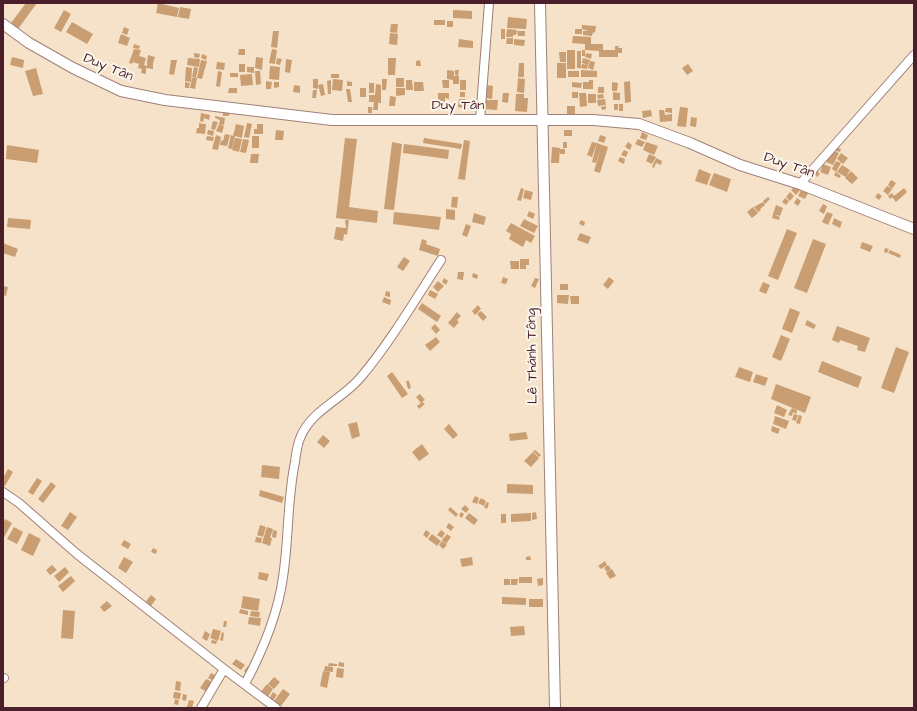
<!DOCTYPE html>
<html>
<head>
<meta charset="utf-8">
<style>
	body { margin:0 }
	#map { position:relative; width:917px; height:711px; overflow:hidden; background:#f6e2c9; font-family:"Architects Daughter",sans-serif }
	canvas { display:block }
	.frame { position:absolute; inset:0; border:4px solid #4a1f2b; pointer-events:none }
</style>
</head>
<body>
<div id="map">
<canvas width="917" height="711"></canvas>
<div class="frame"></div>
</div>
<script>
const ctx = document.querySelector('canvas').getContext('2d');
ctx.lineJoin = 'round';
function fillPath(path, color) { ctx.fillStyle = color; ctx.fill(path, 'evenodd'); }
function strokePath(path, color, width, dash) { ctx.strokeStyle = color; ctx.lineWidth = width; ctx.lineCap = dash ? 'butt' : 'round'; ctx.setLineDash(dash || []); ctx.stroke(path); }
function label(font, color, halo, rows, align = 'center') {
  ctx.font = font + ' "Architects Daughter",sans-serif'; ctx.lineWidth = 4; ctx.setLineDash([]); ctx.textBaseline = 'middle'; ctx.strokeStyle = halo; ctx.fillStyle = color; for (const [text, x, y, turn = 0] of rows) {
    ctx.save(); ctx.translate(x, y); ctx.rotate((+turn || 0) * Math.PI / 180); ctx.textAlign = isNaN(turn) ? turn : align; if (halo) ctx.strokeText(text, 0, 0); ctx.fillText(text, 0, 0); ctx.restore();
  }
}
fillPath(new Path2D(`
	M 26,3 L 37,3 L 18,29 L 11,23 Z
	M 158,3 L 179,8 L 177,17 L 156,13 Z
	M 180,7 L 191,9 L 189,19 L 178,17 Z
	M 64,10 L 71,14 L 61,32 L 54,28 Z
	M 453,10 L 472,11 L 472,19 L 453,18 Z
	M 508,17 L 527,19 L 526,29 L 507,28 Z
	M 434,20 L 445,20 L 445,25 L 434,25 Z
	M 447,21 L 453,21 L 453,27 L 447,27 Z
	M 72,22 L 93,34 L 87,44 L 66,32 Z
	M 391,24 L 398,24 L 397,33 L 390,32 Z
	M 582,25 L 596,26 L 595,33 L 593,32 L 592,36 L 583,35 L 583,31 L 588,31 L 582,29 L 582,34 L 575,34 L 575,29 L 582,29 Z
	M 124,27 L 129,29 L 127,35 L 122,33 Z
	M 501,29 L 505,29 L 505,39 L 501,39 Z
	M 507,29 L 517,30 L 516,35 L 513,35 L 513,37 L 506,37 Z
	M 273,31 L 279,31 L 277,48 L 271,47 Z
	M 517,31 L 525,31 L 525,36 L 518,36 Z
	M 390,33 L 398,34 L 397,45 L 389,44 Z
	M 121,34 L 130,38 L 127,46 L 118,43 Z
	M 573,36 L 591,37 L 591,44 L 603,44 L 603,50 L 615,50 L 615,46 L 619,46 L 618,48 L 622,48 L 622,53 L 618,53 L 618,57 L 599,57 L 599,51 L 585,50 L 585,44 L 572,43 Z
	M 507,38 L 513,38 L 513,44 L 506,44 Z
	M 459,39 L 473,41 L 473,48 L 458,47 Z
	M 514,39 L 525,40 L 524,46 L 514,45 Z
	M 134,44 L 140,46 L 139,49 L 133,48 Z
	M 134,49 L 141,50 L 139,56 L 146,58 L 144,65 L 147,66 L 147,62 L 153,63 L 153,69 L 146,68 L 146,74 L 141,73 L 142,69 L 138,68 L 139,64 L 133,62 L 135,55 L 132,64 L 129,63 Z
	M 239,49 L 245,49 L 245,55 L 238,55 Z
	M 272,49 L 277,50 L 275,64 L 269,63 Z
	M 567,50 L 575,50 L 575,69 L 567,69 Z
	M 582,50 L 585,50 L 585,56 L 582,56 Z
	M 577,51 L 581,51 L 581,68 L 577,68 Z
	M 559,52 L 566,52 L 566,62 L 560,62 Z
	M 194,53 L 200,54 L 199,58 L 194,57 Z
	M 586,53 L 592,54 L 591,59 L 585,57 Z
	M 202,54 L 207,56 L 206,60 L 201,58 Z
	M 148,55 L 155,57 L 153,63 L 147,62 Z
	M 12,57 L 24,60 L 23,68 L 10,65 Z
	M 256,57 L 263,58 L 262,70 L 255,68 Z
	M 188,58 L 200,59 L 199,67 L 187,65 Z
	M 277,58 L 282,59 L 280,65 L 276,64 Z
	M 388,58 L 396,58 L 395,75 L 388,75 Z
	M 583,58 L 590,60 L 588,65 L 582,63 Z
	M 286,59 L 292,60 L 290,73 L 285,72 Z
	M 171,60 L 177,60 L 174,75 L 169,74 Z
	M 201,60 L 207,61 L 202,79 L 197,78 Z
	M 420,60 L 421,66 L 416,66 L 416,61 Z
	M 590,61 L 595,62 L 593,70 L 588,68 Z
	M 217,62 L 225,63 L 224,70 L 216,69 Z
	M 519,63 L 524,63 L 524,77 L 518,77 Z
	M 557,63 L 566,63 L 566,78 L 557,78 Z
	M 239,64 L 245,64 L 245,72 L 239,72 Z
	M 582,64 L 588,65 L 587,69 L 581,68 Z
	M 688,64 L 693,71 L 687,75 L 682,68 Z
	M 270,66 L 280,67 L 279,80 L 269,79 Z
	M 186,67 L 192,68 L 191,82 L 185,81 Z
	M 194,67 L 198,68 L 196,78 L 192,77 Z
	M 247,67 L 254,67 L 254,73 L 247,72 Z
	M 36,68 L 43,94 L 33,96 L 25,71 Z
	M 447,70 L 454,71 L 454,76 L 459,76 L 459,84 L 453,84 L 453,80 L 447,79 Z
	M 455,70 L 459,70 L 458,76 L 455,75 Z
	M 581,70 L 597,71 L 597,77 L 581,77 Z
	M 218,71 L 222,72 L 220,87 L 216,86 Z
	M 255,71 L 260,71 L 261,84 L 256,85 Z
	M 568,71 L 579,71 L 579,77 L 568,77 Z
	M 230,73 L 238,73 L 238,77 L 230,77 Z
	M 252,74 L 253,85 L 241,86 L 240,75 Z
	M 331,74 L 339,74 L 339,78 L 331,78 Z
	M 192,78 L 197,78 L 195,89 L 190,88 Z
	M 396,78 L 404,78 L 404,87 L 396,87 Z
	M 518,78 L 525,79 L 524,93 L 517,92 Z
	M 313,79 L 318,79 L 318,89 L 313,88 Z
	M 333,79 L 343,80 L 342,91 L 332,90 Z
	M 382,79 L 387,79 L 386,90 L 382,90 Z
	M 331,80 L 331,94 L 328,94 L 327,81 Z
	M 406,80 L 412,80 L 413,90 L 406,90 Z
	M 442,80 L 449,80 L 449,88 L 443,88 Z
	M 460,80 L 466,80 L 466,90 L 460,90 Z
	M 589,80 L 593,80 L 593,89 L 583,89 L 583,82 L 589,82 Z
	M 266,81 L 272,82 L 271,89 L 266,89 Z
	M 347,81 L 352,82 L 352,86 L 347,86 Z
	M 630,81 L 631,102 L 625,103 L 624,82 Z
	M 185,82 L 190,83 L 189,88 L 185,88 Z
	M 274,82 L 279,82 L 279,87 L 274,88 Z
	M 414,82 L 423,82 L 424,91 L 414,91 Z
	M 572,82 L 582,83 L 581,88 L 572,87 Z
	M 612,82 L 618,83 L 617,91 L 612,91 Z
	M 369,83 L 374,83 L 374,93 L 369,93 Z
	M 323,84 L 325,95 L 321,96 L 318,85 Z
	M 376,84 L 381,85 L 381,103 L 378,103 L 378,110 L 373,110 L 374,102 L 369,102 L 369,95 L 375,95 Z
	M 294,85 L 300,86 L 300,93 L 293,92 Z
	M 486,85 L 493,86 L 492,99 L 485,98 Z
	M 598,87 L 604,87 L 604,93 L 598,93 Z
	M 229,88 L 237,88 L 237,93 L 228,93 Z
	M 360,88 L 366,88 L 366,97 L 360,97 Z
	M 396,88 L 405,88 L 405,95 L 396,96 Z
	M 346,89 L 350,89 L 352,102 L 348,102 Z
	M 313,90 L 317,90 L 316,98 L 312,98 Z
	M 460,92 L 465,92 L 465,97 L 460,97 Z
	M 572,92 L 578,92 L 578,98 L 572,98 Z
	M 613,92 L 620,93 L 620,100 L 613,100 Z
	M 438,93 L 449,93 L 449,99 L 445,98 L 445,102 L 438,102 Z
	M 503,93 L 509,93 L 508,103 L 502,102 Z
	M 579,93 L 586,93 L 587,106 L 580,107 Z
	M 516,94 L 524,94 L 524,98 L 528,98 L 527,112 L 515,111 Z
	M 588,94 L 596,94 L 596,103 L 588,103 Z
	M 603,94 L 604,98 L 598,99 L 597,95 Z
	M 390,96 L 396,97 L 395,106 L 389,106 Z
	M 459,99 L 465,99 L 464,108 L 458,107 Z
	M 605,99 L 606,105 L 598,106 L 597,100 Z
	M 484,100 L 498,100 L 497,110 L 484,109 Z
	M 614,104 L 618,104 L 618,110 L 614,110 Z
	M 619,104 L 623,104 L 623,111 L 619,111 Z
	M 567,106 L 575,106 L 575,114 L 567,114 Z
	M 606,106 L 606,109 L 602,110 L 601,107 Z
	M 368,107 L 372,107 L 372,113 L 368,113 Z
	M 680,107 L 688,108 L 686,127 L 677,126 Z
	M 666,108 L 672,108 L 672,113 L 665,112 Z
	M 651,110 L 652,116 L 643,118 L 642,111 Z
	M 659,110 L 664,110 L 665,115 L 672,114 L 672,121 L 660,122 Z
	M 223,112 L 229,112 L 229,116 L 223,116 Z
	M 201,113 L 210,115 L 209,120 L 204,118 L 203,122 L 200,121 Z
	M 215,116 L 225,118 L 224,125 L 219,124 L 220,120 L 215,118 Z
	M 691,117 L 697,118 L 696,127 L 690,126 Z
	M 213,121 L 218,122 L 215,130 L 211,129 Z
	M 199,123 L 203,124 L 203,126 L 203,124 L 206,124 L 205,134 L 196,133 L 197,128 L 199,128 Z
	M 247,123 L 252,124 L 249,138 L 244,137 Z
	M 219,124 L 224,126 L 222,133 L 216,131 Z
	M 236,124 L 244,126 L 242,138 L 235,136 L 232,149 L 228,148 L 231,135 L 233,136 Z
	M 257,124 L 263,124 L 263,134 L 254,134 L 254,129 L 257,129 Z
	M 208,130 L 214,131 L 213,136 L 207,134 Z
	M 276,130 L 284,131 L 283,140 L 275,140 Z
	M 564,130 L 572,130 L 572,136 L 564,136 Z
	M 642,132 L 648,135 L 646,140 L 640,138 Z
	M 225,134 L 230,135 L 227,146 L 220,145 L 221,140 L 223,141 Z
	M 216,135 L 221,137 L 218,150 L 212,149 Z
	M 600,135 L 606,137 L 604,143 L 598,141 Z
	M 207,136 L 214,137 L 213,141 L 206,140 Z
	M 252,136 L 259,136 L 259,148 L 252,148 Z
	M 235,138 L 242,139 L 239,152 L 232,150 Z
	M 345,138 L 357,139 L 349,207 L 378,211 L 377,223 L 336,218 Z
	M 424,138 L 462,144 L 461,149 L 423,143 Z
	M 243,139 L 249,140 L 246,153 L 240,152 Z
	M 638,139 L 645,142 L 642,147 L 635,144 Z
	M 464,140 L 470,141 L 465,180 L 458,179 Z
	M 392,142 L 402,144 L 394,210 L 384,209 Z
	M 563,142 L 567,142 L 567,148 L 563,148 Z
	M 592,142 L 597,143 L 592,157 L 587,155 Z
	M 628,142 L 632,145 L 630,150 L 625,147 Z
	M 646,142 L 658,146 L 654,155 L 643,150 Z
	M 597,143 L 602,145 L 596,163 L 592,162 Z
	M 404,144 L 449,150 L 448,159 L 403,153 Z
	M 7,145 L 39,150 L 37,163 L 6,159 Z
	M 602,145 L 608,147 L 600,173 L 594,171 Z
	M 833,146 L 841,149 L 840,152 L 832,150 Z
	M 552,147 L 560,148 L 559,163 L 551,163 Z
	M 560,149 L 565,149 L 565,154 L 560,154 Z
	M 624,150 L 628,152 L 626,157 L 621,155 Z
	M 832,150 L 839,153 L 833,165 L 826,162 Z
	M 841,153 L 848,158 L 843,164 L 837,159 Z
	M 251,154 L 259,154 L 258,163 L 250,163 Z
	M 649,154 L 656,157 L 652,164 L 646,161 Z
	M 620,157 L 625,159 L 624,164 L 618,161 Z
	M 656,158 L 662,161 L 661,165 L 656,163 L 654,168 L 652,167 Z
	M 836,161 L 841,163 L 836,172 L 832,169 Z
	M 823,164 L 831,167 L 828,175 L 820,172 Z
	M 842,165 L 850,170 L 846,177 L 837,172 Z
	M 699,169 L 711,174 L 707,185 L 695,181 Z
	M 816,170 L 820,174 L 817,177 L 813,173 Z
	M 851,171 L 858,178 L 852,184 L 845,178 Z
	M 836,172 L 841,176 L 839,178 L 834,175 Z
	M 714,173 L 731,179 L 727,192 L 709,185 Z
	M 891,180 L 896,183 L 892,189 L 888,185 Z
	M 797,185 L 801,189 L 796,195 L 791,190 Z
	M 887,186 L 892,189 L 888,195 L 883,191 Z
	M 521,188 L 524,189 L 521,201 L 517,200 Z
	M 806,188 L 815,192 L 813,195 L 808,193 L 805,199 L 798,196 L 801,190 L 804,192 Z
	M 904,188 L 907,192 L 896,202 L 892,197 L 890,199 L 888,196 L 892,193 L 894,196 Z
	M 525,190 L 533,192 L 531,200 L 523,198 Z
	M 790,192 L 794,196 L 790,201 L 786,197 Z
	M 878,193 L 882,196 L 879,200 L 875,197 Z
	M 452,197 L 458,197 L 457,208 L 451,207 Z
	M 768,197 L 770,199 L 765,204 L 763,201 Z
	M 785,198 L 789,201 L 786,205 L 782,202 Z
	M 797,198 L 801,201 L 798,206 L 794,203 Z
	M 763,202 L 765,205 L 760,209 L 761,210 L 758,212 L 754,207 Z
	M 823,204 L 827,206 L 824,214 L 819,211 Z
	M 776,205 L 783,208 L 780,216 L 773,214 Z
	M 753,207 L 758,213 L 752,218 L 747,212 Z
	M 446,209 L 455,210 L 455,220 L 446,219 Z
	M 529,211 L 535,214 L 533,219 L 527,216 Z
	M 394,212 L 441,217 L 439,230 L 393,224 Z
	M 827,212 L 833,214 L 828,225 L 822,222 Z
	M 474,213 L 486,217 L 484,225 L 472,222 Z
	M 773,214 L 780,217 L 779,220 L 772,218 Z
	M 8,218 L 31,220 L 30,229 L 7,227 Z
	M 834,218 L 842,222 L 840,228 L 832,224 Z
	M 524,219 L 538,226 L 534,233 L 520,226 Z
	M 345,220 L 349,220 L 347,235 L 344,234 L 343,241 L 334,239 L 336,227 L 346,228 Z
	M 581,220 L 585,222 L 584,226 L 579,224 Z
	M 511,223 L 535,236 L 531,243 L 526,240 L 523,247 L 509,239 L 511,234 L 506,231 Z
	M 466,224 L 471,226 L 467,237 L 462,235 Z
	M 787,229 L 797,233 L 778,280 L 768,276 Z
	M 580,233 L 591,237 L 588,244 L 577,240 Z
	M 422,239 L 427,241 L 426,244 L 440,249 L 438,256 L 419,250 Z
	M 813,239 L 826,244 L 807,293 L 794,288 Z
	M 862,242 L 873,246 L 870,252 L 860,248 Z
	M 3,243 L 18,249 L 15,257 L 3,253 Z
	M 885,248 L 889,249 L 887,253 L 884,252 Z
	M 890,250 L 901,255 L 900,258 L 888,253 Z
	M 404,257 L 410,261 L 403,271 L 397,267 Z
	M 520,259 L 529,259 L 529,265 L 526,265 L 526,269 L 520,269 Z
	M 510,261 L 519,261 L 519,269 L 511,269 Z
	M 458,272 L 464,272 L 463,280 L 457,279 Z
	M 473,273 L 478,275 L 477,279 L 472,277 Z
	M 503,277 L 508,279 L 506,284 L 501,283 Z
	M 609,277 L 614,281 L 608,289 L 603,285 Z
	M 444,278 L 448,281 L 446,285 L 442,282 Z
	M 535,278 L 539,279 L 535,288 L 531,286 Z
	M 438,281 L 444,286 L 438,292 L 433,287 Z
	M 763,282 L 770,285 L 766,294 L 759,291 Z
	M 560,284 L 568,284 L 568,290 L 560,290 Z
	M 3,286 L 8,287 L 6,296 L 3,295 Z
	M 430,290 L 438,294 L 435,299 L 428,295 Z
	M 386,291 L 390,292 L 390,297 L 385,296 Z
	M 557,295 L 569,295 L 568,304 L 557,303 Z
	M 570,296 L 579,296 L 579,304 L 571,304 Z
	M 384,297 L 391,300 L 390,305 L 382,302 Z
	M 422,303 L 441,316 L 437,322 L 418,309 Z
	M 478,305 L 481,309 L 475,315 L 472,311 Z
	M 790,308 L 800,312 L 792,333 L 782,329 Z
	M 481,311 L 487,317 L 483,321 L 477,314 Z
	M 457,312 L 461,316 L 457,320 L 459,322 L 454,328 L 448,323 Z
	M 807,320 L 816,325 L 814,329 L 805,325 Z
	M 435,324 L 440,330 L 436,334 L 431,328 Z
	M 837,326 L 870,338 L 865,352 L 857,350 L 858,346 L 840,340 L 839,343 L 832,340 Z
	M 781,335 L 790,339 L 781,361 L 772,357 Z
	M 436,337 L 440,342 L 430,351 L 425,345 Z
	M 896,347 L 909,352 L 894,393 L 881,388 Z
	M 822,361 L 862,377 L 858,388 L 818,372 Z
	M 739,367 L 753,372 L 750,382 L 735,377 Z
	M 392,372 L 408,394 L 402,398 L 387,376 Z
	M 756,374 L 768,378 L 765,386 L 753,382 Z
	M 406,381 L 409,381 L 411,388 L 408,389 Z
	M 776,384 L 811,397 L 805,413 L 771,399 Z
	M 420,394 L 425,400 L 422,402 L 425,404 L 419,409 L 417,406 L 421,403 L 416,397 Z
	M 777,405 L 787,410 L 784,417 L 774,413 Z
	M 792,408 L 797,410 L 796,414 L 793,412 L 792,416 L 788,415 Z
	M 794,414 L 798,415 L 796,421 L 792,420 Z
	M 799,415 L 802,416 L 800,424 L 796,423 Z
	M 775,416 L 789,421 L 786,429 L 773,424 Z
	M 357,422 L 360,436 L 352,439 L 348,424 Z
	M 449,424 L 458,435 L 453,439 L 444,429 Z
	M 772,426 L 780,429 L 778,434 L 771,431 Z
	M 526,432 L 528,439 L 510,441 L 509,434 Z
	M 323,435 L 330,441 L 324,448 L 317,442 Z
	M 422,444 L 429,454 L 419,461 L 412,452 Z
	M 535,450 L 541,455 L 539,457 L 533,451 Z
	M 533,452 L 539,458 L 531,467 L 524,461 Z
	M 262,465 L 280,467 L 279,479 L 261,477 Z
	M 8,469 L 13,472 L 5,486 L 3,485 L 3,478 Z
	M 37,478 L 42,481 L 33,495 L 28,492 Z
	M 51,482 L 56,486 L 43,503 L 38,499 Z
	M 507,484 L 533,485 L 533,494 L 507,493 Z
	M 260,490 L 284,497 L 282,503 L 259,496 Z
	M 475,496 L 479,498 L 477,504 L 472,502 Z
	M 481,498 L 486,501 L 484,506 L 478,503 Z
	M 487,502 L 489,503 L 487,509 L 484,507 Z
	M 465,505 L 469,509 L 466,513 L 461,509 Z
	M 450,507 L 458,514 L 456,517 L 448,510 Z
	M 70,512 L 77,517 L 68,530 L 61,526 Z
	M 461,512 L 464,514 L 462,518 L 459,516 Z
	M 536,512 L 537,519 L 532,520 L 532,513 Z
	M 469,513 L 478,520 L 474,525 L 465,518 Z
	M 531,513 L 531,521 L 511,522 L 511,514 Z
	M 501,514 L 506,514 L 506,523 L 501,523 Z
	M 5,519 L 12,523 L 3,539 L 3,524 Z
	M 449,523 L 454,527 L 451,531 L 446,527 Z
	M 260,525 L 266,527 L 263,537 L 257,535 Z
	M 14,527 L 23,532 L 17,544 L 7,539 Z
	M 267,527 L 273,529 L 270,538 L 272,538 L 270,546 L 262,543 Z
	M 273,530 L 277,531 L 276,538 L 272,537 Z
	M 426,530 L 430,533 L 427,538 L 423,535 Z
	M 441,530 L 445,533 L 442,538 L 437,535 Z
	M 29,533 L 41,539 L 33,556 L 21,550 Z
	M 432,534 L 441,541 L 437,546 L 428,539 Z
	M 447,534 L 451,537 L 446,544 L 442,540 Z
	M 256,537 L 262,538 L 261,543 L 255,542 Z
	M 124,540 L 131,544 L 128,549 L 121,545 Z
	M 442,541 L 447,545 L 443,549 L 439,545 Z
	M 153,548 L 157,550 L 156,554 L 151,552 Z
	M 530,556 L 531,560 L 526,560 L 526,557 Z
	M 124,557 L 133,562 L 126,573 L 118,568 Z
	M 472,557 L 473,565 L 462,567 L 460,559 Z
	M 605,561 L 607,565 L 601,569 L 598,566 Z
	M 52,565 L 57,570 L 50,575 L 46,570 Z
	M 608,565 L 611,569 L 607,572 L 604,568 Z
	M 65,567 L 69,572 L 59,582 L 54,576 Z
	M 612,569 L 616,576 L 610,579 L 606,573 Z
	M 259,572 L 269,574 L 267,581 L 258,579 Z
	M 71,576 L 75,581 L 63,592 L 58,586 Z
	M 519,577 L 532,577 L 532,583 L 519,583 Z
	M 543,578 L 543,585 L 538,586 L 537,579 Z
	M 504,579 L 510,579 L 510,585 L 504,585 Z
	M 511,579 L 518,579 L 517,585 L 511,585 Z
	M 151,595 L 156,599 L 151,606 L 146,601 Z
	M 243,596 L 260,599 L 258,611 L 241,608 Z
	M 502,597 L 526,598 L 526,605 L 502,604 Z
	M 529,599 L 543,599 L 543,607 L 529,607 Z
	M 107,601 L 112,606 L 104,612 L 100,607 Z
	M 240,609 L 248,611 L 248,615 L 239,613 Z
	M 63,610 L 75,611 L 73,639 L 61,638 Z
	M 251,611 L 260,612 L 259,617 L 250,616 Z
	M 249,617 L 261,618 L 260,626 L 248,624 Z
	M 224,621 L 227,621 L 226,627 L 223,627 Z
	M 524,626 L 525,635 L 511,636 L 510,627 Z
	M 213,629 L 221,631 L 218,641 L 210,638 Z
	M 205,631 L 210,634 L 207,641 L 202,638 Z
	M 222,632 L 224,633 L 223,641 L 220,640 Z
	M 212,640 L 217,641 L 216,644 L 211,643 Z
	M 236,659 L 245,665 L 241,670 L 232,664 Z
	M 339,662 L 344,663 L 344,667 L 338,666 Z
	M 329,663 L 337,664 L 337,666 L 328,666 Z
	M 248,666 L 251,668 L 248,674 L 244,671 Z
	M 325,666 L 333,667 L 333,672 L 324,671 Z
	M 337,668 L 344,669 L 343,678 L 336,677 Z
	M 323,671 L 330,672 L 327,688 L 320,686 Z
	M 211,673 L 215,675 L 212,680 L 208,678 Z
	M 274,677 L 280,682 L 274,689 L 268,684 Z
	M 206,679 L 213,682 L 207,692 L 200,688 Z
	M 176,681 L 181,682 L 180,691 L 175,690 Z
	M 267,684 L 273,689 L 267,698 L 260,693 Z
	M 283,689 L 290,694 L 281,706 L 274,701 Z
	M 174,692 L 181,693 L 180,699 L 173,698 Z
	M 273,692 L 277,695 L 272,702 L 269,699 Z
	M 183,694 L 187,695 L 186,701 L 182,700 Z
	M 175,699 L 179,700 L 178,705 L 174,704 Z
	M 189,700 L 194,701 L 192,708 L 187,707 Z`), '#c89e72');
const minor = new Path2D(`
	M 480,120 L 489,3
	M 800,184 L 914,55
	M 3,492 L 19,503 L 77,554 L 224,669 L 276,708
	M 3,678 L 4,678
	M 245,684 C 263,650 278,615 283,577 C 289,539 287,500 295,462 C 296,454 297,444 301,436 C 313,409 343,399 361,377 C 391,341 415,300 441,260
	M 201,708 L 224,669`);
const tertiary = new Path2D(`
	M 540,3 L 555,708
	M 3,24 L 29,43 L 73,68 L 121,91 L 165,100 L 332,120 L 593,120 L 639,124 L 690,143 L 740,165 L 800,184 L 914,229`);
strokePath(minor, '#a0807a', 10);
strokePath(tertiary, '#a0807a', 12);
strokePath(minor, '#fff', 8);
strokePath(tertiary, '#fff', 10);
label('14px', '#4a1f2b', '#fbf7ec', [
	["Duy Tân",108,68,22],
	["Duy Tân",458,106],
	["Duy Tân",789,166,19],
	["Lê Thánh Tông",533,356,-91]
]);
</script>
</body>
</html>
